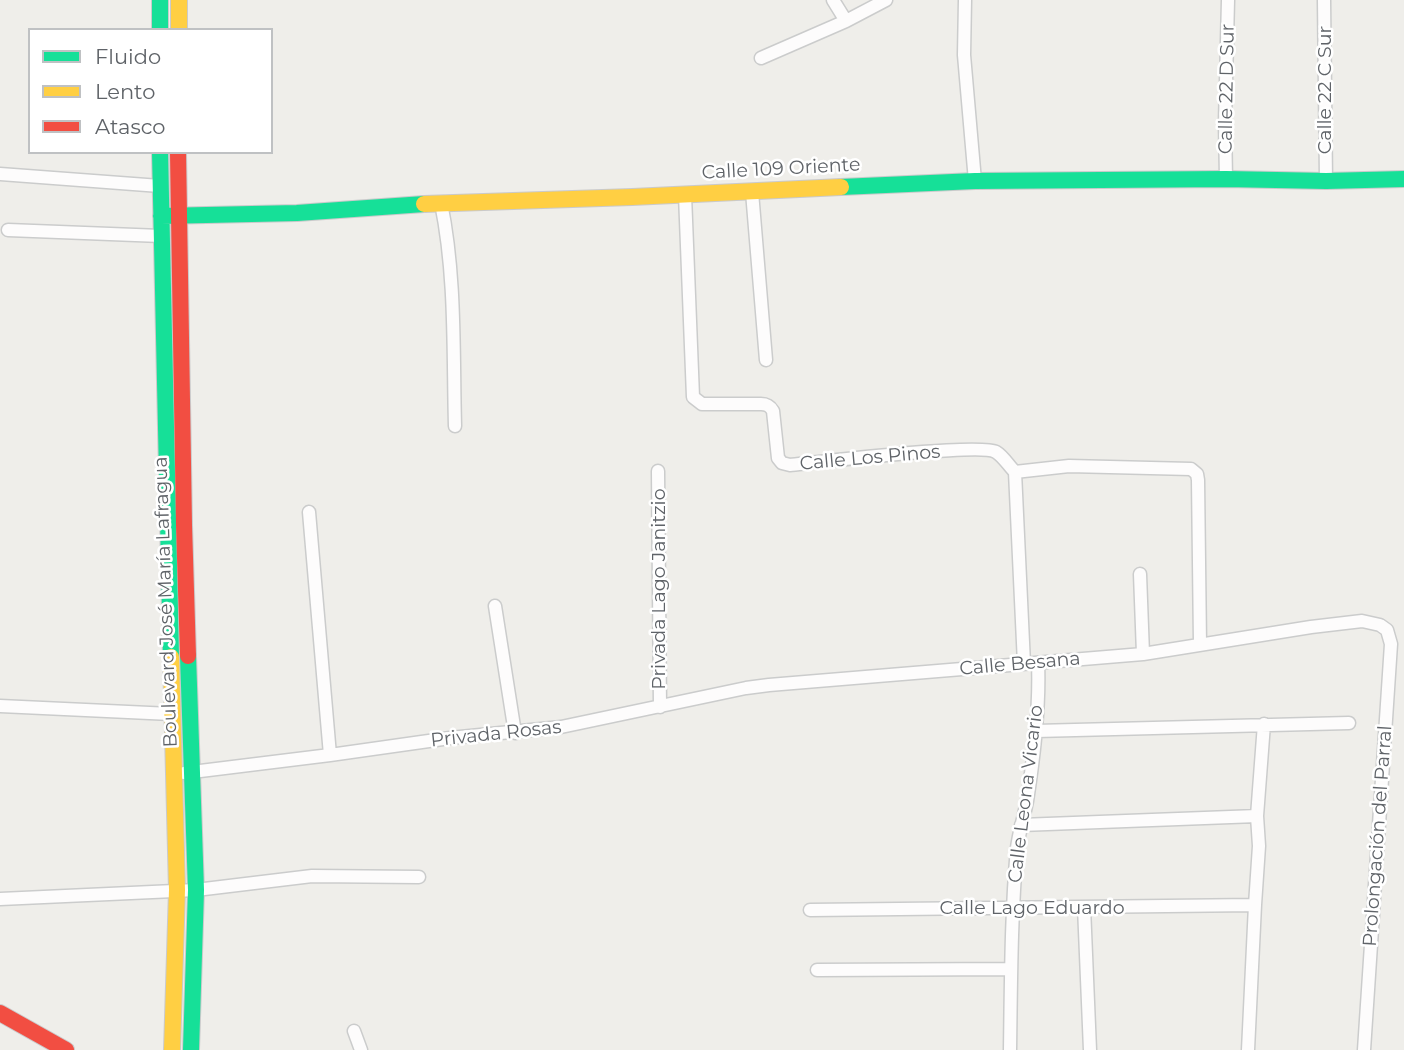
<!DOCTYPE html>
<html>
<head>
<meta charset="utf-8">
<style>
	body { margin:0 }
	#map { position:relative; width:1404px; height:1050px; overflow:hidden; background:#efeeea; font-family:Montserrat,sans-serif }
	canvas { display:block }
	.legend { position:absolute; left:28px; top:28px; width:245px; height:126px; box-sizing:border-box; background:#fff; border:2px solid #bfc1c3; margin:0; padding:9px 12px; list-style:none; font-size:21px; color:#5f6368 }
	.legend li { display:flex; align-items:center; gap:14px; height:35px }
	.legend b { width:35px; border:2px solid #bfc1c3 }
</style>
</head>
<body>
<div id="map">
<canvas width="1404" height="1050"></canvas>
<ul class="legend">
<li><b style="height:9px;background:#16e098"></b>Fluido</li>
<li><b style="height:9px;background:#ffcf43"></b>Lento</li>
<li><b style="height:9px;background:#f24e42"></b>Atasco</li>
</ul>
</div>
<script>
const ctx = document.querySelector('canvas').getContext('2d');
ctx.lineJoin = 'round';
function strokePath(path, color, width, dash) { ctx.strokeStyle = color; ctx.lineWidth = width; ctx.lineCap = dash ? 'butt' : 'round'; ctx.setLineDash(dash || []); ctx.stroke(path); }
function label(font, color, halo, rows, align = 'center') {
  ctx.font = font + ' Montserrat,sans-serif'; ctx.lineWidth = 5; ctx.setLineDash([]); ctx.textBaseline = 'middle'; ctx.strokeStyle = halo; ctx.fillStyle = color; for (const [text, x, y, turn = 0] of rows) {
    ctx.save(); ctx.translate(x, y); ctx.rotate((+turn || 0) * Math.PI / 180); ctx.textAlign = isNaN(turn) ? turn : align; if (halo) ctx.strokeText(text, 0, 0); ctx.fillText(text, 0, 0); ctx.restore();
  }
}
const street = new Path2D(`
	M 833,0 L 846,21
	M 965,0 L 964,55 L 975,181
	M 1324,0 L 1326,181
	M 761,58 L 846,21 L 886,0
	M 0,174 L 160,186
	M 1226,179 L 1225,123 L 1228,0
	M 752,192 L 766,360
	M 685,195 L 693,397 L 702,404 L 761,404 C 767,404 770,406 773,411 L 778,458 L 782,463 L 790,465 C 819,462 981,443 996,452 C 1003,456 1009,466 1015,472 L 1024,664
	M 441,203 C 456,276 453,352 455,426
	M 8,230 L 161,236
	M 658,471 L 660,707
	M 1015,472 L 1069,466 L 1191,469 L 1197,474 L 1198,480 L 1200,644
	M 309,512 L 330,755
	M 1140,574 L 1143,654
	M 495,606 L 515,733
	M 0,706 L 171,714
	M 1036,731 L 1349,723
	M 184,773 L 330,755 L 450,738 L 561,727 L 746,688 L 769,685 L 1143,654 L 1311,627 L 1362,621 L 1380,625 L 1387,630 L 1391,644 L 1364,1050
	M 1021,825 L 1257,816
	M 0,899 L 196,890 L 312,876 L 419,877
	M 1084,907 L 1090,1050
	M 810,910 L 1255,905
	M 817,970 L 1011,969
	M 354,1031 L 361,1050
	M 1010,1050 C 1011,983 1011,915 1017,848 C 1019,832 1024,817 1027,801 C 1034,756 1040,709 1038,663
	M 1248,1050 L 1255,905 L 1259,846 L 1257,816 L 1264,724`);
const fast = new Path2D(`
	M 160,0 L 160,30
	M 160,152 L 171,657
	M 841,187 L 975,181 L 1226,179 L 1326,181 L 1404,179
	M 161,216 L 297,213 L 424,204
	M 188,656 L 196,890 L 191,1050`);
const slow = new Path2D(`
	M 179,0 L 179,30
	M 424,204 L 632,197 L 841,187
	M 171,657 L 177,890 L 172,1050`);
const jam = new Path2D(`
	M 178,152 L 184,525 L 188,656
	M 0,1013 L 66,1050`);
strokePath(street, '#cbcccc', 15);
strokePath(fast, '#cacacb', 18);
strokePath(slow, '#cacacb', 18);
strokePath(jam, '#cacacb', 18);
strokePath(street, '#fdfcfc', 12);
strokePath(fast, '#16e098', 16);
strokePath(slow, '#ffcf43', 16);
strokePath(jam, '#f24e42', 16);
label('19px', '#5f6368', '#fff', [
	["Calle 22 D Sur",1227,89,-89],
	["Calle 22 C Sur",1325,90,-90],
	["Calle 109 Oriente",781,169,-3],
	["Calle Los Pinos",870,458,-5],
	["Privada Lago Janitzio",659,589,-90],
	["Boulevard José María Lafragua",166,602,-92],
	["Calle Besana",1020,664,-5],
	["Privada Rosas",496,734,-6],
	["Calle Leona Vicario",1026,794,-83],
	["Prolongación del Parral",1378,836,-86],
	["Calle Lago Eduardo",1032,908]
]);
</script>
</body>
</html>
